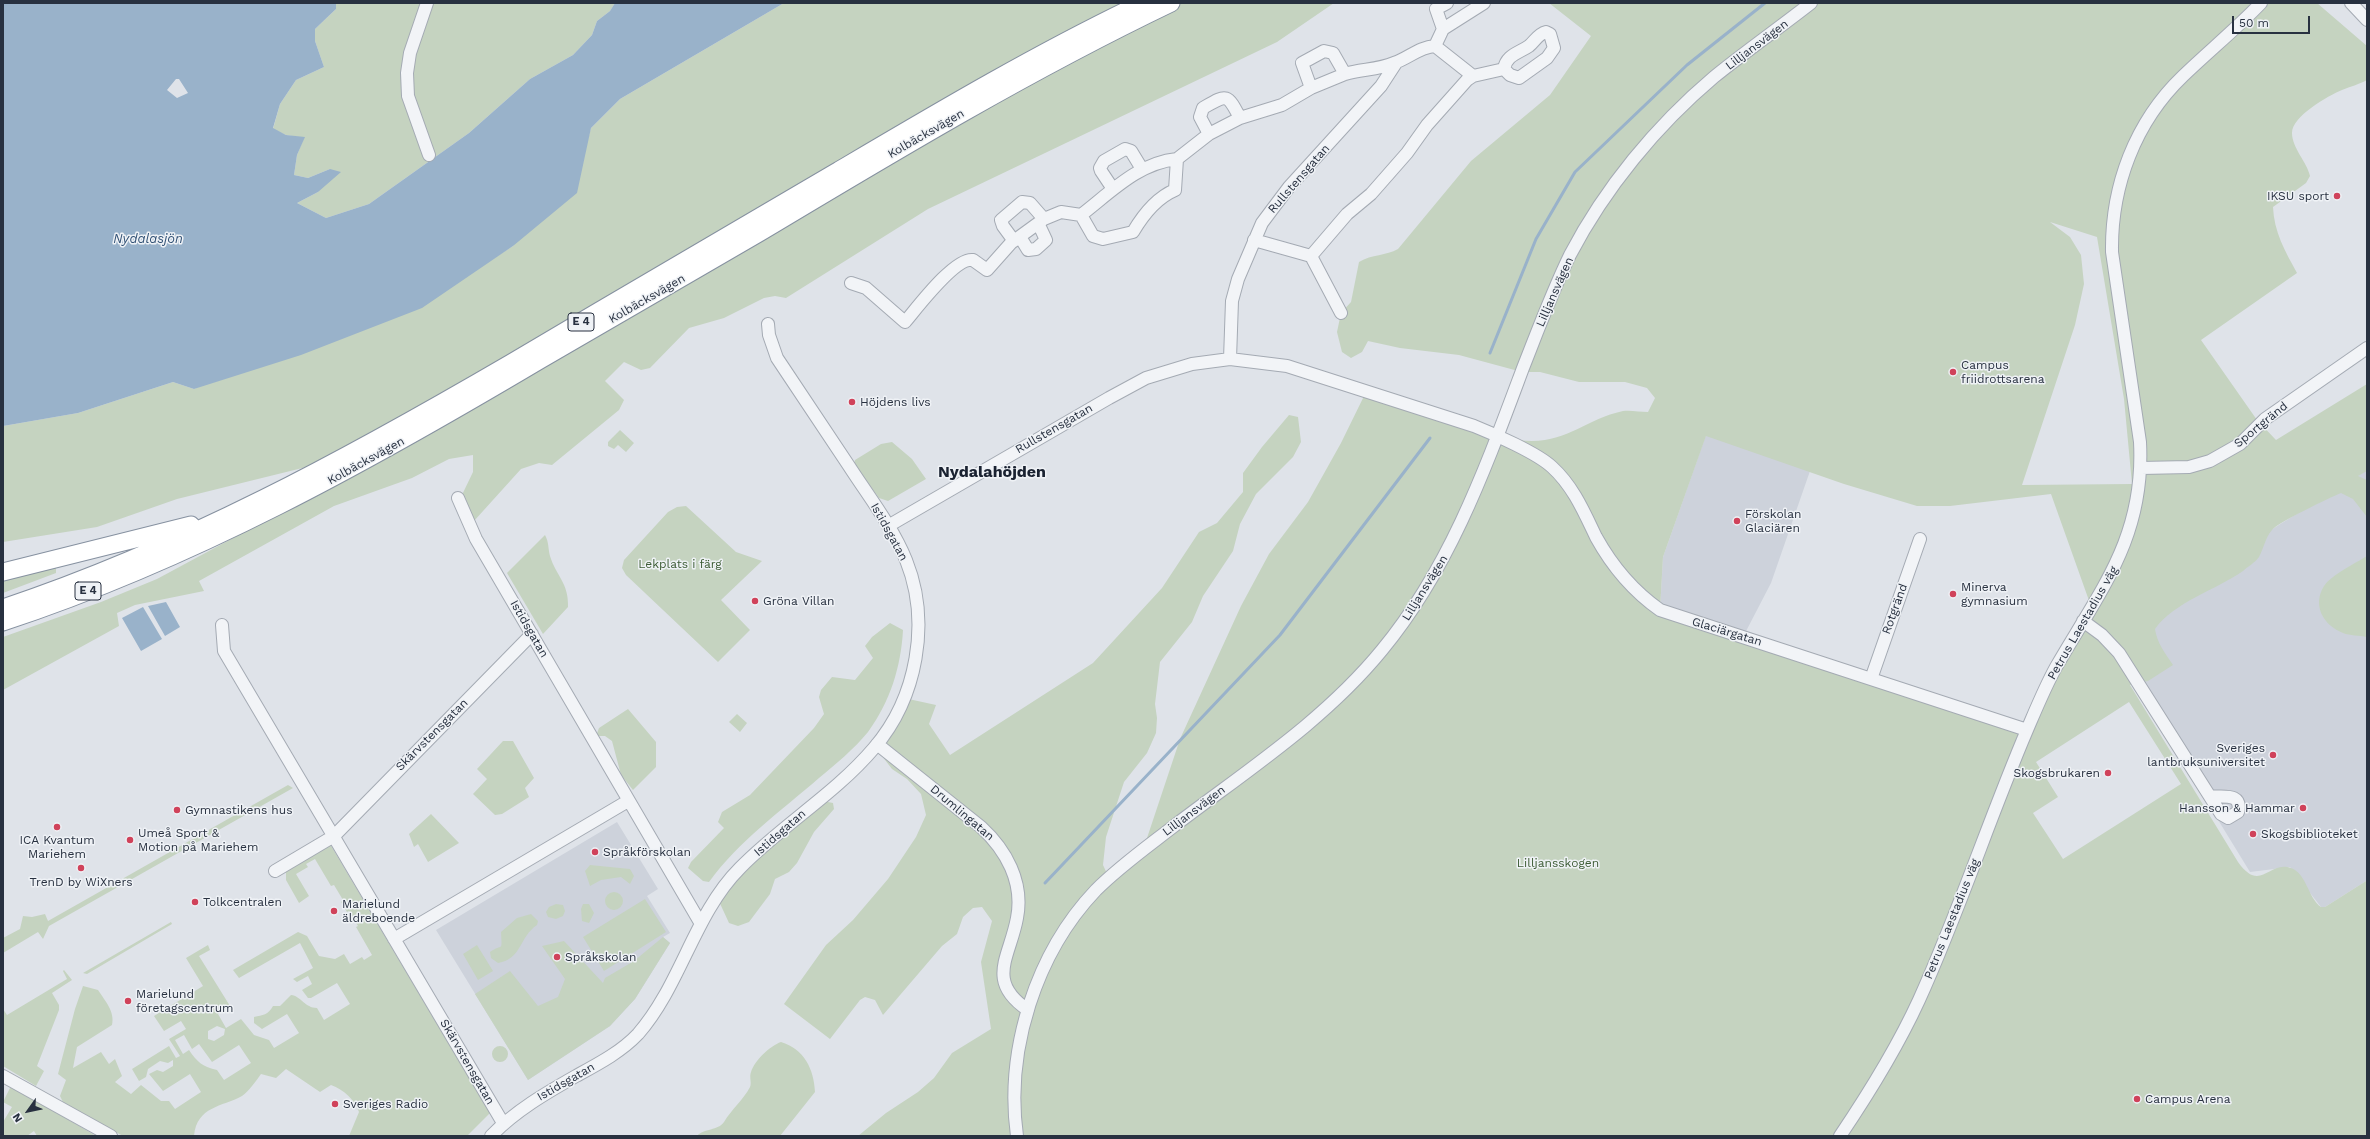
<!DOCTYPE html>
<html>
<head>
<meta charset="utf-8">
<style>
	body { margin:0 }
	#map { position:relative; width:2370px; height:1139px; overflow:hidden; background:#dfe3e9; font-family:"Work Sans",sans-serif }
	canvas { display:block }
	.frame { position:absolute; inset:0; border:4px solid #283140; pointer-events:none }
	.north { position:absolute; left:8px; top:1091px; width:40px; height:40px; -webkit-text-stroke:3px #eff2f6; paint-order:stroke; rotate:237deg; font-size:11px; font-weight:700; line-height:16px; text-align:center; color:#283140 }
	.north::after { content:''; display:block; margin:auto; width:14px; height:18px; background:#283140; clip-path:polygon(50% 0,100% 100%,50% 72%,0 100%) }
	.scale { position:absolute; left:2232px; top:16px; width:78px; height:18px; box-sizing:border-box; border:2px solid #283140; border-top:0; padding-left:5px; font-size:12px; line-height:14px; white-space:nowrap; color:#283140; -webkit-text-stroke:3px #eff2f6; paint-order:stroke }
</style>
</head>
<body>
<div id="map">
<canvas width="2370" height="1139"></canvas>
<div class="frame"></div>
<div class="north">N</div>
<div class="scale">50 m</div>
</div>
<script>
const ctx = document.querySelector('canvas').getContext('2d');
ctx.lineJoin = 'round';
function fillPath(path, color) { ctx.fillStyle = color; ctx.fill(path, 'evenodd'); }
function strokePath(path, color, width, dash) { ctx.strokeStyle = color; ctx.lineWidth = width; ctx.lineCap = dash ? 'butt' : 'round'; ctx.setLineDash(dash || []); ctx.stroke(path); }
function label(font, color, halo, rows, align = 'center') {
  ctx.font = font + ' "Work Sans",sans-serif'; ctx.lineWidth = 3; ctx.setLineDash([]); ctx.textBaseline = 'middle'; ctx.strokeStyle = halo; ctx.fillStyle = color; for (const [text, x, y, turn = 0] of rows) {
    ctx.save(); ctx.translate(x, y); ctx.rotate((+turn || 0) * Math.PI / 180); ctx.textAlign = isNaN(turn) ? turn : align; if (halo) ctx.strokeText(text, 0, 0); ctx.fillText(text, 0, 0); ctx.restore();
  }
}
fillPath(new Path2D(`
	M 1706,435 L 1810,471 L 1771,583 L 1743,637 L 1660,610 L 1663,557 Z
	M 2367,470 L 2367,883 L 2366,881 L 2325,907 L 2321,907 L 2290,867 L 2250,872 L 2109,642 L 2120,624 Z
	M 617,822 L 658,889 L 647,896 L 670,933 L 663,937 L 670,943 L 635,999 L 610,1026 L 528,1080 L 436,930 Z`), '#cdd2db');
fillPath(new Path2D(`
	M 336,3 L 615,3 L 610,11 L 597,21 L 592,35 L 573,55 L 530,79 L 469,133 L 369,204 L 326,218 L 297,203 L 318,192 L 330,169 L 308,178 L 294,175 L 297,155 L 304,138 L 286,135 L 273,129 L 280,104 L 296,80 L 324,67 L 315,41 L 315,29 L 336,9 Z
	M 784,3 L 1334,3 L 1277,42 L 928,209 L 786,298 L 775,296 L 764,298 L 724,318 L 689,328 L 650,368 L 641,370 L 624,362 L 605,381 L 624,400 L 619,410 L 552,465 L 539,463 L 521,469 L 474,521 L 461,497 L 473,472 L 473,455 L 449,459 L 412,478 L 334,506 L 199,581 L 204,591 L 135,605 L 117,613 L 119,626 L 3,690 L 3,637 L 101,602 L 157,579 L 363,468 L 355,455 L 177,499 L 97,527 L 3,542 L 3,426 L 78,413 L 173,382 L 194,389 L 483,265 L 513,246 L 586,146 L 591,128 L 620,99 Z
	M 1549,3 L 2317,3 L 2367,46 L 2367,80 C 2358,85 2351,86 2342,90 C 2328,96 2292,116 2292,133 C 2292,148 2307,162 2310,176 L 2306,183 L 2273,207 C 2274,232 2285,251 2297,273 L 2201,340 L 2257,420 L 2276,440 L 2367,384 L 2367,471 L 2358,476 L 2367,480 L 2367,517 L 2353,499 L 2341,493 C 2331,497 2277,523 2272,530 C 2265,538 2264,548 2259,557 C 2256,562 2247,567 2243,571 C 2216,590 2174,602 2155,629 C 2157,643 2165,653 2173,665 L 2148,681 L 2130,685 L 2238,862 C 2261,894 2268,860 2291,868 C 2307,874 2308,898 2321,907 L 2325,907 L 2366,881 L 2367,883 L 2367,1136 L 858,1136 L 886,1113 L 918,1092 L 934,1078 L 952,1053 L 991,1029 L 981,962 L 992,921 L 982,907 L 973,908 L 963,917 L 957,934 L 942,946 L 883,1015 L 875,1000 L 865,997 L 860,1000 L 830,1039 L 784,1004 L 826,945 L 853,920 L 888,879 L 916,837 L 926,815 L 921,794 L 907,779 L 892,769 L 875,747 L 904,698 L 936,705 L 929,724 L 950,755 L 1093,663 L 1162,588 L 1199,532 L 1217,523 L 1243,492 L 1243,473 L 1262,447 L 1289,415 L 1298,417 L 1301,442 L 1293,457 L 1256,494 L 1240,524 L 1233,551 L 1203,596 L 1192,622 L 1160,662 L 1155,704 L 1157,718 L 1156,733 L 1147,753 L 1124,782 L 1106,837 L 1103,865 L 1109,878 L 1143,850 L 1180,739 L 1241,606 L 1269,554 L 1308,502 L 1341,443 L 1366,392 L 1518,440 C 1566,446 1582,420 1623,411 C 1631,410 1640,412 1648,412 L 1655,398 L 1647,388 L 1625,382 L 1579,382 L 1540,372 L 1522,372 L 1459,355 L 1400,348 L 1368,341 L 1362,352 L 1351,358 L 1342,352 L 1337,332 L 1341,313 L 1351,302 L 1359,262 C 1372,254 1386,256 1398,249 L 1471,161 L 1550,95 L 1591,36 ZM 2050,222 L 2097,237 L 2124,399 L 2132,484 L 2022,485 L 2075,325 L 2084,284 L 2081,255 L 2070,237 ZM 1706,436 L 1844,484 L 1917,506 L 1950,506 L 2051,494 L 2092,609 L 2027,729 L 1660,610 L 1663,557 ZM 2129,702 L 2181,784 L 2063,859 L 2033,813 L 2058,797 L 2036,762 Z
	M 620,430 L 634,443 L 626,452 L 618,445 L 614,449 L 608,446 L 608,442 Z
	M 892,442 L 912,459 L 926,479 L 888,501 L 879,498 L 854,464 L 855,460 L 881,444 Z
	M 686,506 L 736,552 L 762,561 L 721,600 L 750,630 L 718,662 L 626,575 L 622,568 L 624,560 L 668,512 L 677,507 Z
	M 545,535 C 549,542 548,549 550,556 C 556,576 569,583 568,607 L 543,634 L 507,573 Z
	M 2367,556 L 2367,637 C 2359,635 2350,636 2343,633 C 2323,625 2312,605 2324,586 C 2331,575 2356,563 2367,556 Z
	M 56,567 L 56,573 L 3,593 L 3,578 Z
	M 890,623 L 903,630 C 901,667 890,702 868,732 C 854,749 836,764 819,778 C 781,811 739,841 709,882 L 703,881 L 688,868 L 691,862 L 724,828 L 718,822 L 722,812 L 750,795 L 814,728 L 824,714 L 819,697 L 821,690 L 832,677 L 855,680 L 873,658 L 865,646 L 872,637 Z
	M 628,709 L 656,742 L 656,767 L 633,790 L 621,775 L 612,741 L 605,736 L 596,736 L 599,728 Z
	M 737,714 L 747,723 L 740,732 L 729,722 Z
	M 503,741 L 513,741 L 534,778 L 525,788 L 529,797 L 502,814 L 495,815 L 473,794 L 487,779 L 477,769 Z
	M 288,785 L 293,788 L 49,926 L 43,939 L 38,932 L 3,953 L 3,938 L 20,929 L 23,916 L 32,917 L 45,914 L 48,921 Z
	M 818,800 L 833,803 L 834,809 L 814,832 L 797,863 L 789,872 L 775,879 L 770,894 L 749,922 L 738,926 L 729,923 L 717,897 Z
	M 431,814 L 459,843 L 428,862 L 418,844 L 414,847 L 409,834 Z
	M 330,844 L 490,1113 L 467,1136 L 349,1136 L 359,1112 C 354,1099 344,1090 331,1085 L 320,1092 L 286,1069 L 276,1078 L 261,1074 C 256,1081 249,1091 242,1096 C 222,1107 197,1106 194,1136 L 123,1136 L 64,1104 L 60,1096 L 66,1080 L 58,1074 L 75,1009 L 83,986 L 98,990 C 105,1001 115,1011 112,1025 L 77,1047 L 73,1068 L 101,1052 L 109,1064 L 115,1059 L 122,1076 L 115,1082 L 131,1094 L 141,1085 L 161,1101 L 169,1101 L 175,1109 L 201,1092 L 190,1074 L 163,1091 L 149,1074 L 157,1070 L 163,1072 L 173,1066 L 173,1060 L 168,1063 L 160,1061 L 148,1069 L 146,1077 L 139,1081 L 132,1069 L 169,1046 L 176,1058 L 180,1056 L 169,1039 L 186,1029 L 181,1021 L 164,1031 L 154,1016 L 203,986 L 186,958 L 208,945 L 210,950 L 199,956 L 230,1006 L 218,1014 L 226,1028 L 241,1019 L 254,1035 L 269,1040 L 274,1048 L 299,1033 L 287,1014 L 262,1029 L 254,1023 L 254,1017 C 263,1015 268,1015 273,1006 L 280,1006 L 291,995 C 301,996 305,1008 317,1008 L 324,1020 L 350,1004 L 337,983 L 311,998 L 308,998 L 302,990 L 312,984 L 308,976 L 297,982 L 293,979 L 313,968 L 300,943 L 239,978 L 233,970 L 298,932 L 307,936 L 319,956 L 335,959 L 344,954 L 350,964 L 362,957 L 364,960 L 372,955 L 356,927 L 358,926 L 349,911 L 347,912 L 341,902 L 343,900 L 334,885 L 331,886 L 315,859 L 306,864 L 308,867 L 296,874 L 309,896 L 299,903 L 286,880 L 286,871 ZM 217,1026 L 225,1029 L 224,1035 L 214,1041 L 208,1039 L 208,1031 ZM 184,1035 L 192,1049 L 199,1044 L 212,1062 L 239,1045 L 251,1063 L 224,1080 L 217,1070 C 203,1067 197,1062 189,1050 L 183,1054 L 175,1040 Z
	M 590,865 L 630,869 L 634,876 L 630,884 L 621,877 L 601,880 L 590,886 L 585,871 Z
	M605 901a9 9 0 1 1 18 0a9 9 0 1 1-18 0Z
	M 645,899 L 666,932 L 604,971 L 583,937 Z
	M 556,904 L 563,905 L 565,911 L 563,916 L 556,919 L 548,917 L 546,912 L 549,907 Z
	M 583,904 L 589,904 L 594,913 L 589,923 L 582,921 L 581,909 Z
	M 531,914 L 538,921 L 537,925 C 519,937 522,959 498,963 L 491,958 L 490,952 C 503,943 502,953 501,932 L 517,918 Z
	M 171,922 L 172,924 L 87,974 L 83,973 Z
	M 663,937 L 670,943 L 635,999 L 610,1026 L 528,1080 L 475,994 L 510,971 L 538,1006 L 558,997 L 565,979 L 542,946 L 564,941 L 603,983 L 605,978 L 634,961 Z
	M 477,945 L 493,971 L 478,980 L 463,954 Z
	M 64,970 L 72,980 L 52,993 L 59,1005 L 59,1010 L 37,1066 L 44,1071 L 36,1086 L 3,1066 L 3,1009 L 7,1015 L 67,979 L 63,971 Z
	M 781,1042 C 804,1049 814,1069 815,1092 L 780,1136 L 697,1136 C 704,1128 718,1131 724,1122 C 731,1110 744,1099 750,1087 C 752,1083 749,1077 751,1072 C 755,1060 770,1046 781,1042 Z
	M492 1054a8 8 0 1 1 16 0a8 8 0 1 1-16 0Z
	M 11,1086 L 96,1136 L 37,1136 L 34,1131 L 27,1136 L 3,1136 L 3,1122 L 12,1107 L 3,1102 Z`), '#c5d3c0');
fillPath(new Path2D(`
	M 3,3 L 336,3 L 336,9 L 315,29 L 315,41 L 324,67 L 296,80 L 280,104 L 273,128 L 286,135 L 305,137 L 297,155 L 294,175 L 308,178 L 330,169 L 341,172 L 318,192 L 297,203 L 326,218 L 369,204 L 469,133 L 530,79 L 573,55 L 592,35 L 597,21 L 610,11 L 615,3 L 784,3 L 620,99 L 591,128 L 577,193 L 513,246 L 422,308 L 301,355 L 194,389 L 173,382 L 78,413 L 3,426 ZM 176,79 L 179,79 L 188,93 L 177,98 L 167,90 Z
	M 166,602 L 180,627 L 165,636 L 148,606 Z
	M 143,607 L 162,639 L 141,651 L 122,618 Z`), '#99b2ca');
strokePath(new Path2D(`
	M 1490,353 L 1536,239 L 1575,172 L 1687,65 L 1765,3
	M 1045,883 L 1280,635 L 1430,438`), '#99b2ca', 3);
const minor = new Path2D(`
	M 427,3 L 410,53 L 407,73 L 408,96 L 429,155
	M 2351,3 L 2367,20
	M 1443,29 L 1436,9 L 1447,3
	M 1435,46 L 1443,29 L 1484,3
	M 1311,88 L 1345,74
	M 1209,134 L 1240,118
	M 1177,159 C 1138,163 1111,192 1081,215 L 1093,236 L 1103,239 L 1133,232 C 1143,215 1156,198 1175,190 L 1177,159 L 1209,134 L 1200,117 L 1203,108 C 1227,94 1227,93 1240,118 L 1282,105 L 1311,88 L 1302,63 L 1324,51 L 1333,53 L 1345,74 C 1361,69 1378,70 1394,63 C 1409,58 1419,47 1435,46 L 1473,76
	M 1113,189 L 1101,171 L 1100,168 L 1104,161 L 1125,149 L 1131,151 L 1142,169
	M 1020,237 L 1028,250 L 1036,249 L 1046,240 L 1039,225
	M 1254,240 L 1311,256
	M 1014,241 L 1003,226 L 1001,220 L 1022,202 L 1030,203 L 1044,219
	M 851,283 L 866,288 L 905,322 C 917,308 955,257 973,260 L 987,270 L 1011,243 L 1044,219 L 1061,212 L 1081,215
	M 1341,313 L 1311,256 L 1347,214 L 1371,194 L 1407,153 L 1427,125 L 1467,80 L 1473,76 L 1504,69 C 1506,55 1519,53 1529,46 C 1535,41 1538,34 1546,32 L 1550,34 L 1554,48 L 1547,58 L 1519,78 L 1510,75 L 1504,69
	M 1230,359 L 1232,301 L 1238,279 L 1262,223 L 1289,187 L 1381,86 L 1396,63
	M 2141,468 L 2189,467 L 2210,461 L 2240,444 L 2265,419 L 2367,348
	M 458,498 L 476,539 L 701,924
	M 888,526 L 1109,398 L 1146,378 L 1192,364 L 1230,359 L 1287,366 L 1474,426 C 1494,434 1537,453 1552,467 C 1573,486 1584,512 1596,537 C 1612,566 1633,591 1660,610 L 2027,730
	M 2083,621 L 2102,635 L 2119,653 L 2221,814 L 2228,818 L 2238,812 C 2243,791 2220,798 2211,796
	M 222,625 L 224,651 L 503,1123
	M 1871,679 L 1920,539
	M 877,744 L 981,827 C 1006,850 1024,882 1017,918 C 1010,957 985,981 1028,1010
	M 275,871 L 334,836 L 532,634
	M 394,939 L 628,801
	M 3,1076 L 111,1136
	M 491,1136 C 515,1111 546,1093 576,1076 C 598,1064 621,1052 638,1034 C 681,985 694,914 740,868 C 782,825 835,794 874,748 C 917,698 931,622 906,560 C 892,526 869,497 849,466 C 825,430 801,394 777,358 L 769,335 L 768,324
	M 1017,1136 C 1005,1050 1036,953 1096,890 C 1120,866 1147,847 1174,826 C 1246,771 1324,721 1382,650 C 1450,568 1486,467 1523,368 C 1538,330 1552,292 1570,255 C 1605,188 1656,126 1714,77 C 1746,51 1779,28 1811,3
	M 1840,1136 C 1869,1093 1897,1048 1919,1000 C 1959,912 1989,819 2027,730 C 2036,709 2045,687 2056,667 C 2101,589 2145,537 2140,442 L 2112,252 C 2111,186 2135,122 2183,76 C 2209,51 2236,29 2261,3`);
const highway = new Path2D(`
	M 3,572 L 191,525
	M 3,608 C 183,548 348,458 511,363 C 619,299 727,236 836,172 C 936,113 1037,53 1142,3
	M 3,622 C 194,559 368,462 540,360 C 613,318 686,276 759,233 C 894,152 1029,71 1171,3`);
strokePath(minor, '#a4aab3', 14);
strokePath(highway, '#8691a0', 19);
strokePath(minor, '#f2f4f7', 12);
strokePath(highway, '#fff', 17);
for (const [x, y, r, color] of [
	[2337,196,4,"#d0425a"],
	[1953,372,4,"#d0425a"],
	[852,402,4,"#d0425a"],
	[1737,521,4,"#d0425a"],
	[1953,594,4,"#d0425a"],
	[755,601,4,"#d0425a"],
	[2273,755,4,"#d0425a"],
	[2108,773,4,"#d0425a"],
	[2303,808,4,"#d0425a"],
	[177,810,4,"#d0425a"],
	[57,827,4,"#d0425a"],
	[2253,834,4,"#d0425a"],
	[130,840,4,"#d0425a"],
	[595,852,4,"#d0425a"],
	[81,868,4,"#d0425a"],
	[195,902,4,"#d0425a"],
	[334,911,4,"#d0425a"],
	[557,957,4,"#d0425a"],
	[128,1001,4,"#d0425a"],
	[2137,1099,4,"#d0425a"],
	[335,1104,4,"#d0425a"]
]) { const dot = new Path2D(); dot.arc(x, y, r, 0, 2 * Math.PI); ctx.fillStyle = color; ctx.fill(dot); strokePath(dot, '#eff2f6', 1.5); }
for (const [x, y, w] of [
	[581,322,26],
	[88,591,26]
]) { const box = new Path2D(); box.roundRect(x - w / 2, y - 9, w, 18, 3); ctx.fillStyle = '#eff2f6'; ctx.fill(box); strokePath(box, '#283140', 1); }
label('bold 11px', '#283140', null, [
	["E 4",581,322],
	["E 4",88,591]
]);
label('12px', '#283140', '#eff2f6', [
	["Lilljansvägen",1757,45,-37],
	["Kolbäcksvägen",926,134,-30],
	["Rullstensgatan",1299,179,-49],
	["Lilljansvägen",1555,292,-66],
	["Kolbäcksvägen",647,299,-30],
	["Sportgränd",2261,425,-39],
	["Rullstensgatan",1054,429,-30],
	["Kolbäcksvägen",366,461,-29],
	["Istidsgatan",889,532,61],
	["Lilljansvägen",1425,588,-58],
	["Rotgränd",1895,609,-70],
	["Petrus Laestadius väg",2083,623,-60],
	["Istidsgatan",529,629,60],
	["Glaciärgatan",1727,632,17],
	["Skärvstensgatan",432,735,-45],
	["Lilljansvägen",1194,811,-37],
	["Drumlingatan",962,813,40],
	["Istidsgatan",780,833,-41],
	["Petrus Laestadius väg",1952,919,-68],
	["Skärvstensgatan",467,1062,60],
	["Istidsgatan",566,1082,-30]
]);
label('12px', '#283140', '#eff2f6', [
	["IKSU sport",2329,196,"right"],
	["Campus",1961,365],
	["friidrottsarena",1961,379],
	["Höjdens livs",860,402],
	["Förskolan",1745,514],
	["Glaciären",1745,528],
	["Minerva",1961,587],
	["gymnasium",1961,601],
	["Gröna Villan",763,601],
	["Sveriges",2265,748,"right"],
	["lantbruksuniversitet",2265,762,"right"],
	["Skogsbrukaren",2100,773,"right"],
	["Hansson & Hammar",2295,808,"right"],
	["Gymnastikens hus",185,810],
	["Umeå Sport &",138,833],
	["Motion på Mariehem",138,847],
	["Skogsbiblioteket",2261,834],
	["ICA Kvantum",57,840,"center"],
	["Mariehem",57,854,"center"],
	["Språkförskolan",603,852],
	["TrenD by WiXners",81,882,"center"],
	["Tolkcentralen",203,902],
	["Marielund",342,904],
	["äldreboende",342,918],
	["Språkskolan",565,957],
	["Marielund",136,994],
	["företagscentrum",136,1008],
	["Campus Arena",2145,1099],
	["Sveriges Radio",343,1104]
], 'left');
label('12px', '#3d5c35', '#eff2f6', [
	["Lekplats i färg",680,564],
	["Lilljansskogen",1558,863]
]);
label('italic 13px', '#315175', '#eff2f6', [
	["Nydalasjön",148,239]
]);
label('bold 16px', '#1a2231', '#eff2f6', [
	["Nydalahöjden",992,472]
]);
</script>
</body>
</html>
